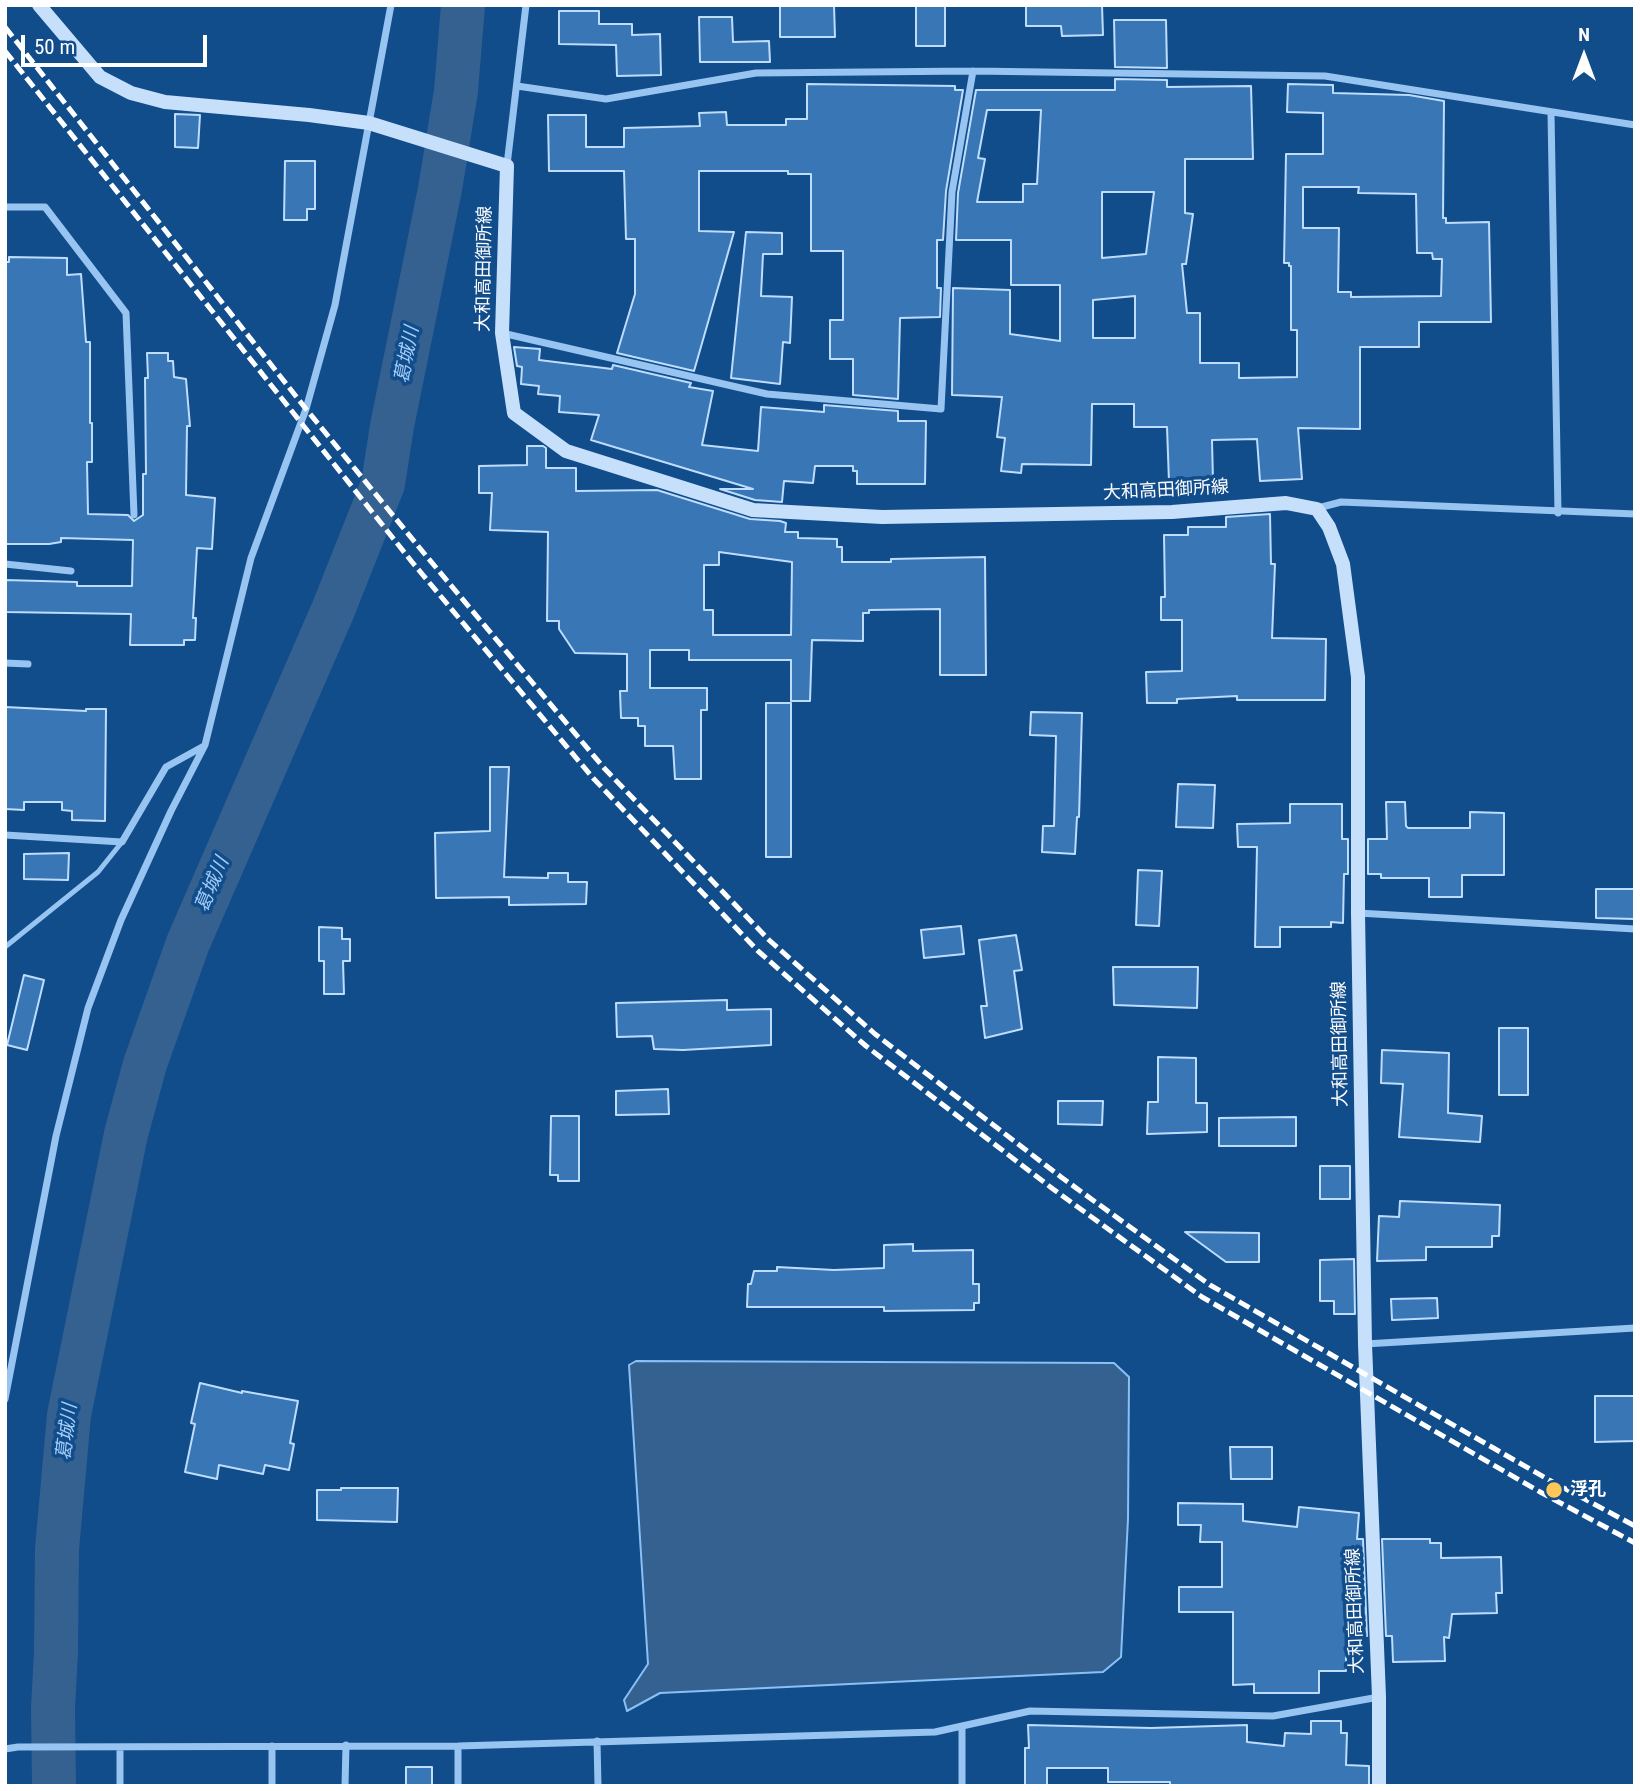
<!DOCTYPE html>
<html>
<head>
<meta charset="utf-8">
<style>
	body { margin:0 }
	#map { position:relative; width:1640px; height:1791px; overflow:hidden; background:#114c8b; font-family:"Roboto Condensed",sans-serif }
	canvas { display:block }
	.frame { position:absolute; inset:0; border:7px solid #fff; pointer-events:none }
	.north { position:absolute; left:1549px; top:21px; width:70px; height:70px; -webkit-text-stroke:5px #114c8b; paint-order:stroke; rotate:0deg; font-size:19px; font-weight:700; line-height:28px; text-align:center; color:#fff }
	.north::after { content:''; display:block; margin:auto; width:24px; height:32px; background:#fff; clip-path:polygon(50% 0,100% 100%,50% 72%,0 100%) }
	.scale { position:absolute; left:21px; top:35px; width:186px; height:32px; box-sizing:border-box; border:4px solid #fff; border-top:0; padding-left:9px; font-size:21px; line-height:24px; white-space:nowrap; color:#fff; -webkit-text-stroke:5px #114c8b; paint-order:stroke }
</style>
</head>
<body>
<div id="map">
<canvas width="1640" height="1791"></canvas>
<div class="frame"></div>
<div class="north">N</div>
<div class="scale">50 m</div>
</div>
<script>
const ctx = document.querySelector('canvas').getContext('2d');
ctx.lineJoin = 'round';
function fillPath(path, color) { ctx.fillStyle = color; ctx.fill(path, 'evenodd'); }
function strokePath(path, color, width, dash) { ctx.strokeStyle = color; ctx.lineWidth = width; ctx.lineCap = dash ? 'butt' : 'round'; ctx.setLineDash(dash || []); ctx.stroke(path); }
function label(font, color, halo, rows, align = 'center') {
  ctx.font = font + ' "Roboto Condensed","Noto Sans JP",sans-serif'; ctx.lineWidth = 7; ctx.setLineDash([]); ctx.textBaseline = 'middle'; ctx.strokeStyle = halo; ctx.fillStyle = color; for (const [text, x, y, turn = 0] of rows) {
    ctx.save(); ctx.translate(x, y); ctx.rotate((+turn || 0) * Math.PI / 180); ctx.textAlign = isNaN(turn) ? turn : align; if (halo) ctx.strokeText(text, 0, 0); ctx.fillText(text, 0, 0); ctx.restore();
  }
}
const water = new Path2D(`
	M 636,1361 L 1114,1363 L 1129,1377 L 1128,1519 L 1121,1657 L 1103,1672 L 660,1693 L 627,1711 L 624,1700 L 648,1664 L 629,1365 Z`);
fillPath(water, '#356190');
strokePath(water, '#89c0f5', 2);
strokePath(new Path2D(`
	M 54,1786 L 53,1708 L 56,1652 L 57,1549 L 69,1415 L 126,1134 L 145,1064 L 188,943 L 333,610 L 383,484 L 392,426 L 440,189 L 456,91 L 463,5`), '#356190', 44);
const building = new Path2D(`
	M 780,5 L 834,5 L 835,37 L 780,37 Z
	M 916,5 L 945,5 L 945,46 L 916,46 Z
	M 1026,5 L 1102,5 L 1103,35 L 1062,36 L 1061,26 L 1026,26 Z
	M 559,11 L 599,11 L 599,24 L 632,24 L 632,35 L 660,34 L 661,75 L 617,76 L 616,45 L 559,44 Z
	M 699,17 L 732,17 L 733,42 L 769,41 L 770,62 L 700,62 Z
	M 1114,20 L 1166,20 L 1167,68 L 1115,67 Z
	M 1115,79 L 1167,80 L 1167,87 L 1251,86 L 1253,159 L 1185,159 L 1185,213 L 1193,214 L 1186,264 L 1182,264 L 1187,313 L 1200,313 L 1200,363 L 1239,363 L 1239,378 L 1297,377 L 1297,330 L 1291,330 L 1291,266 L 1289,266 L 1289,263 L 1284,263 L 1286,154 L 1323,154 L 1323,113 L 1287,112 L 1288,84 L 1333,85 L 1333,93 L 1409,95 L 1444,101 L 1443,218 L 1446,218 L 1446,223 L 1489,222 L 1491,322 L 1419,322 L 1419,347 L 1360,347 L 1360,429 L 1298,428 L 1302,479 L 1260,481 L 1257,439 L 1212,440 L 1213,481 L 1169,482 L 1167,427 L 1134,427 L 1134,404 L 1092,404 L 1091,465 L 1022,464 L 1021,473 L 1001,471 L 1005,438 L 997,437 L 1002,397 L 952,395 L 953,288 L 1010,290 L 1010,334 L 1060,341 L 1060,285 L 1011,285 L 1011,240 L 956,240 L 958,193 L 976,90 L 1115,90 ZM 987,110 L 1041,110 L 1037,184 L 1023,184 L 1023,202 L 977,202 L 985,159 L 978,158 ZM 1303,187 L 1359,187 L 1358,193 L 1416,194 L 1417,253 L 1432,253 L 1433,259 L 1442,259 L 1441,296 L 1351,297 L 1351,292 L 1338,292 L 1339,228 L 1303,228 ZM 1102,192 L 1154,192 L 1146,254 L 1102,258 ZM 1135,296 L 1135,338 L 1093,338 L 1093,300 Z
	M 807,84 L 955,86 L 955,90 L 963,90 L 946,191 L 943,240 L 937,240 L 937,288 L 941,288 L 940,317 L 900,318 L 898,399 L 853,395 L 853,359 L 830,359 L 830,320 L 843,320 L 843,251 L 811,251 L 811,174 L 788,174 L 788,171 L 699,171 L 699,231 L 734,232 L 694,371 L 617,353 L 635,294 L 635,239 L 626,239 L 624,171 L 549,171 L 548,115 L 586,115 L 586,147 L 624,147 L 624,128 L 700,126 L 699,113 L 726,112 L 727,125 L 786,125 L 786,119 L 807,119 Z
	M 175,114 L 200,115 L 198,148 L 175,147 Z
	M 285,161 L 315,161 L 315,209 L 307,209 L 307,220 L 284,220 Z
	M 746,232 L 782,233 L 782,254 L 763,254 L 761,296 L 792,297 L 790,343 L 783,342 L 780,384 L 731,378 Z
	M 9,257 L 67,258 L 67,275 L 81,274 L 86,342 L 90,342 L 90,423 L 92,423 L 92,462 L 87,462 L 88,514 L 128,515 L 134,521 L 143,515 L 143,474 L 146,474 L 145,378 L 148,378 L 147,353 L 168,353 L 168,361 L 173,361 L 174,377 L 186,379 L 190,426 L 187,426 L 186,495 L 215,498 L 212,549 L 197,548 L 193,618 L 196,618 L 195,640 L 184,640 L 184,645 L 130,645 L 131,614 L 5,612 L 5,580 L 77,582 L 77,586 L 132,586 L 133,540 L 61,538 L 61,542 L 49,544 L 5,544 L 5,262 L 9,262 Z
	M 514,347 L 540,349 L 539,360 L 612,369 L 613,365 L 691,383 L 689,387 L 713,391 L 702,445 L 758,451 L 761,407 L 824,412 L 824,405 L 898,411 L 898,421 L 926,421 L 925,484 L 857,484 L 857,471 L 853,471 L 853,466 L 815,466 L 813,483 L 784,481 L 782,502 L 755,500 L 720,489 L 753,489 L 591,440 L 599,415 L 559,412 L 560,396 L 538,394 L 539,386 L 521,384 L 522,367 L 517,366 Z
	M 527,446 L 543,446 L 546,448 L 546,468 L 576,468 L 576,491 L 657,490 L 750,519 L 780,521 L 786,523 L 785,532 L 798,532 L 798,538 L 837,539 L 837,547 L 842,547 L 842,562 L 891,562 L 891,559 L 985,557 L 986,675 L 940,675 L 940,609 L 869,610 L 869,613 L 863,613 L 863,641 L 812,640 L 810,701 L 791,701 L 791,660 L 689,660 L 689,650 L 650,650 L 650,688 L 707,688 L 707,710 L 701,710 L 701,779 L 675,779 L 673,746 L 645,746 L 645,726 L 638,726 L 638,718 L 621,718 L 620,691 L 627,691 L 627,654 L 575,653 L 559,629 L 559,621 L 547,621 L 548,532 L 490,530 L 492,493 L 479,493 L 479,466 L 527,465 ZM 719,552 L 792,562 L 791,635 L 713,635 L 713,610 L 704,610 L 704,565 L 719,565 Z
	M 1270,514 L 1271,564 L 1275,564 L 1272,638 L 1326,639 L 1325,700 L 1237,700 L 1237,696 L 1177,699 L 1177,703 L 1147,703 L 1146,672 L 1182,671 L 1182,620 L 1161,620 L 1161,597 L 1165,597 L 1164,535 L 1188,535 L 1188,527 L 1226,527 L 1226,517 Z
	M 766,703 L 791,703 L 791,857 L 766,857 Z
	M 5,707 L 86,711 L 86,709 L 106,709 L 105,821 L 72,820 L 72,811 L 62,810 L 62,802 L 24,802 L 24,810 L 5,809 Z
	M 1031,712 L 1082,713 L 1079,817 L 1077,817 L 1075,854 L 1042,852 L 1043,826 L 1054,826 L 1056,736 L 1030,735 Z
	M 490,767 L 509,767 L 504,877 L 548,878 L 548,873 L 568,873 L 568,882 L 587,882 L 586,904 L 509,905 L 509,897 L 436,898 L 435,833 L 490,831 Z
	M 1178,784 L 1215,785 L 1213,828 L 1176,827 Z
	M 1386,802 L 1405,802 L 1406,826 L 1408,828 L 1470,828 L 1470,812 L 1504,813 L 1504,875 L 1462,875 L 1462,897 L 1429,897 L 1429,878 L 1381,878 L 1381,874 L 1368,874 L 1368,839 L 1387,839 Z
	M 1290,804 L 1342,804 L 1342,839 L 1348,839 L 1348,874 L 1344,874 L 1343,923 L 1331,922 L 1331,927 L 1280,927 L 1280,947 L 1255,947 L 1257,847 L 1238,847 L 1237,824 L 1290,823 Z
	M 69,853 L 68,880 L 24,879 L 24,854 Z
	M 1138,870 L 1162,871 L 1159,926 L 1136,925 Z
	M 1596,889 L 1635,889 L 1635,919 L 1596,918 Z
	M 961,926 L 964,954 L 924,958 L 921,930 Z
	M 319,927 L 342,928 L 342,939 L 350,939 L 350,961 L 343,961 L 344,994 L 324,994 L 324,961 L 319,961 Z
	M 1016,935 L 1022,970 L 1014,971 L 1022,1029 L 985,1038 L 981,1006 L 987,1006 L 979,940 Z
	M 1113,967 L 1198,967 L 1197,1008 L 1114,1005 Z
	M 24,975 L 44,980 L 27,1050 L 7,1045 Z
	M 727,1000 L 727,1010 L 771,1009 L 771,1045 L 683,1050 L 654,1049 L 652,1036 L 617,1037 L 616,1003 Z
	M 1499,1028 L 1528,1028 L 1528,1095 L 1499,1095 Z
	M 1382,1050 L 1449,1053 L 1448,1113 L 1482,1116 L 1480,1142 L 1399,1137 L 1403,1084 L 1381,1083 Z
	M 1158,1057 L 1196,1058 L 1196,1103 L 1207,1103 L 1207,1132 L 1147,1134 L 1148,1102 L 1158,1102 Z
	M 668,1089 L 669,1114 L 616,1115 L 616,1091 Z
	M 1058,1101 L 1103,1101 L 1102,1125 L 1058,1124 Z
	M 551,1116 L 579,1116 L 579,1181 L 558,1181 L 558,1175 L 550,1175 Z
	M 1296,1117 L 1296,1146 L 1219,1146 L 1219,1118 Z
	M 1320,1166 L 1350,1166 L 1350,1199 L 1320,1199 Z
	M 1400,1201 L 1500,1205 L 1499,1236 L 1492,1236 L 1492,1247 L 1426,1247 L 1426,1260 L 1377,1261 L 1379,1216 L 1399,1217 Z
	M 1185,1232 L 1259,1233 L 1259,1262 L 1226,1262 Z
	M 913,1244 L 913,1251 L 973,1250 L 973,1284 L 979,1284 L 979,1303 L 974,1303 L 974,1310 L 884,1311 L 884,1307 L 747,1307 L 748,1284 L 751,1284 L 754,1271 L 777,1271 L 777,1267 L 834,1270 L 884,1268 L 884,1245 Z
	M 1354,1259 L 1355,1314 L 1334,1314 L 1334,1301 L 1320,1301 L 1320,1260 Z
	M 1437,1298 L 1438,1318 L 1392,1320 L 1391,1299 Z
	M 200,1383 L 242,1393 L 242,1391 L 298,1401 L 290,1443 L 294,1444 L 289,1470 L 265,1465 L 263,1474 L 219,1465 L 217,1479 L 185,1472 L 195,1424 L 191,1423 Z
	M 1595,1396 L 1635,1396 L 1635,1441 L 1595,1442 Z
	M 1230,1447 L 1272,1447 L 1272,1479 L 1231,1479 Z
	M 341,1488 L 398,1488 L 397,1522 L 317,1520 L 317,1490 L 341,1490 Z
	M 1178,1503 L 1243,1504 L 1243,1521 L 1297,1527 L 1299,1507 L 1359,1513 L 1357,1539 L 1363,1539 L 1367,1636 L 1346,1636 L 1346,1671 L 1319,1671 L 1319,1693 L 1254,1693 L 1254,1684 L 1233,1685 L 1233,1612 L 1179,1612 L 1179,1587 L 1222,1587 L 1222,1542 L 1200,1542 L 1201,1525 L 1178,1525 Z
	M 1382,1539 L 1430,1539 L 1430,1543 L 1441,1543 L 1441,1558 L 1501,1557 L 1502,1593 L 1496,1593 L 1497,1613 L 1452,1614 L 1449,1638 L 1444,1637 L 1445,1661 L 1393,1662 L 1392,1636 L 1386,1636 Z
	M 1311,1721 L 1341,1721 L 1341,1733 L 1347,1733 L 1346,1765 L 1369,1766 L 1369,1786 L 1170,1786 L 1170,1782 L 1108,1782 L 1108,1768 L 1047,1768 L 1047,1786 L 1025,1786 L 1025,1748 L 1029,1748 L 1028,1725 L 1151,1728 L 1247,1725 L 1247,1742 L 1284,1746 L 1285,1733 L 1311,1734 Z
	M 406,1767 L 432,1767 L 432,1786 L 406,1786 Z`);
fillPath(building, '#3976b5');
strokePath(building, '#beddfd', 2);
strokePath(new Path2D(`
	M 5,947 L 98,872 L 122,842`), '#97c4f1', 5);
strokePath(new Path2D(`
	M 517,86 L 606,99 L 756,73 L 973,71 L 1325,76 L 1635,125
	M 1551,113 L 1558,513
	M 507,165 L 526,5
	M 5,207 L 45,207 L 126,313 L 134,515
	M 502,333 L 767,394 L 941,409 L 952,192 L 973,71
	M 1318,508 L 1341,502 L 1635,514
	M 5,564 L 71,571
	M 5,663 L 28,664
	M 5,835 L 122,842 L 166,767 L 204,746
	M 1358,913 L 1635,929
	M 1365,1344 L 1635,1328
	M 5,1399 L 56,1136 L 88,1008 L 121,920 L 171,811 L 205,745 L 251,558 L 306,409 L 335,305 L 391,5
	M 962,1726 L 962,1786
	M 597,1741 L 598,1786
	M 272,1746 L 272,1786
	M 120,1748 L 120,1786
	M 5,1749 L 18,1747 L 458,1746 L 935,1732 L 1030,1711 L 1273,1716 L 1379,1697
	M 345,1786 L 346,1745
	M 458,1786 L 458,1746`), '#97c4f1', 7);
strokePath(new Path2D(`
	M 39,5 L 100,77 L 131,93 L 165,102 L 309,115 L 369,123 L 507,166 L 502,333 L 514,413 L 566,451 L 753,510 L 882,517 L 1172,512 L 1286,503 L 1317,509 L 1329,527 L 1343,564 L 1358,677 L 1358,913 L 1365,1344 L 1379,1697 L 1379,1786`), '#c6e0fc', 14);
strokePath(new Path2D(`
	M 5,27 L 306,409 L 423,552 L 604,768 L 769,940 L 875,1034 L 1061,1177 L 1210,1285 L 1549,1480 L 1635,1526
	M 5,51 L 412,562 L 593,778 L 758,951 L 866,1046 L 1053,1189 L 1202,1297 L 1542,1493 L 1635,1543`), '#fff', 5, [12, 5]);
for (const [x, y, r, color] of [
	[1554,1490,9,"#ffc758"]
]) { const dot = new Path2D(); dot.arc(x, y, r, 0, 2 * Math.PI); ctx.fillStyle = color; ctx.fill(dot); strokePath(dot, '#114c8b', 2.5); }
label('18px', '#fff', '#114c8b', [
	["大和高田御所線",485,269,-89],
	["大和高田御所線",1166,491,-3],
	["大和高田御所線",1341,1044,-91],
	["大和高田御所線",1356,1611,-92]
]);
label('bold 18px', '#fff', '#114c8b', [
	["浮孔",1570,1490]
], 'left');
label('italic 19px', '#a3cef9', '#114c8b', [
	["葛城川",408,355,-79],
	["葛城川",213,885,-67],
	["葛城川",68,1432,-83]
]);
</script>
</body>
</html>
